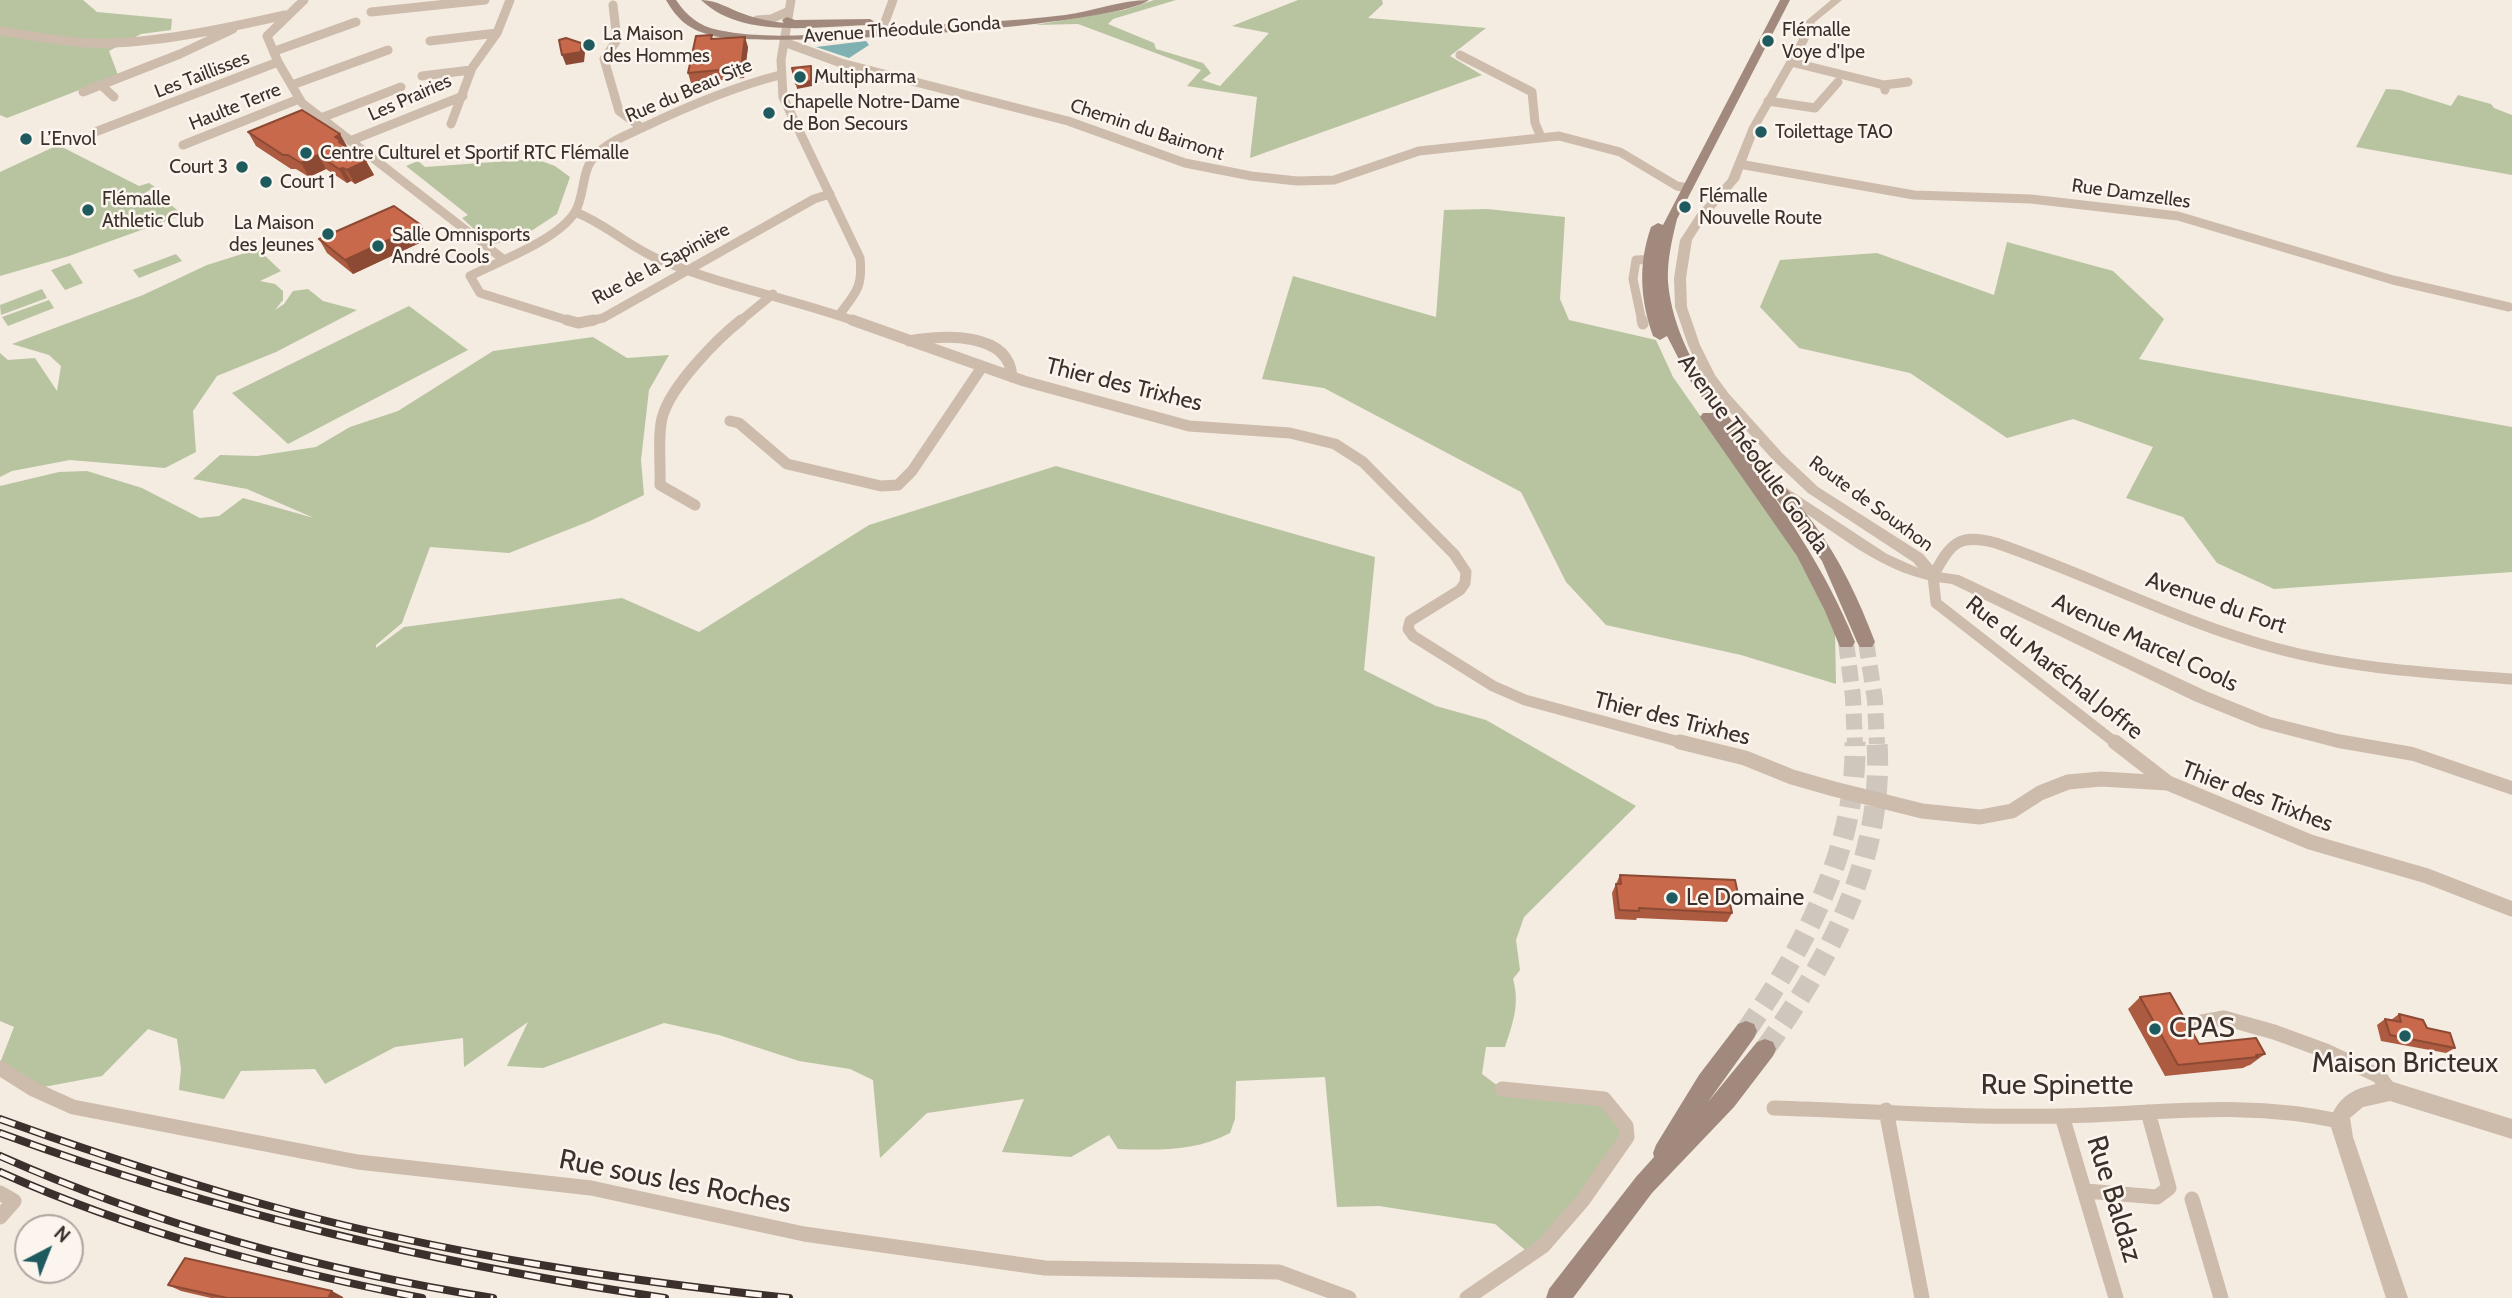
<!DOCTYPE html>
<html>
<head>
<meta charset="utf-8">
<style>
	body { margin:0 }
	#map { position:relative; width:2512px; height:1298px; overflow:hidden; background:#f4ebe1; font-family:Cabin,sans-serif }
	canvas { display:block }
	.north { position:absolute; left:14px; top:1214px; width:70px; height:70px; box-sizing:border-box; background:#fbf5ee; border:2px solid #aea6a0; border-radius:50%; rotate:42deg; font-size:19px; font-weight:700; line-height:28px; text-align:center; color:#3b302b }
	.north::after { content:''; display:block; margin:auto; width:24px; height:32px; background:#1f5a5e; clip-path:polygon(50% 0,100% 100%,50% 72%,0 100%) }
</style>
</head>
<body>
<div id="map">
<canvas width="2512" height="1298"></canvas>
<div class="north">N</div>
</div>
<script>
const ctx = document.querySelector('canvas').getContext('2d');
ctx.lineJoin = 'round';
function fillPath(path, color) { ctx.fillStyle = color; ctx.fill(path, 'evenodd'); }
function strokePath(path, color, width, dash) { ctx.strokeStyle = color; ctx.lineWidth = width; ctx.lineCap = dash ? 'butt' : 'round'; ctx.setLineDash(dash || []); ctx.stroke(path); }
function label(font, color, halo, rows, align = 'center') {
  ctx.font = font + ' Cabin,sans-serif'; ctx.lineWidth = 5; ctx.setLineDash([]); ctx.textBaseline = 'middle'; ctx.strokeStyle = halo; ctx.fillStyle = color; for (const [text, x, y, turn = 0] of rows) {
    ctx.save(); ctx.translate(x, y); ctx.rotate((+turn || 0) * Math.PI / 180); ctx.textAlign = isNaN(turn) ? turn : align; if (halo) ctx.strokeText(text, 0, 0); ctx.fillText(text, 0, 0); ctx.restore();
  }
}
fillPath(new Path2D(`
	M 0,0 L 83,0 L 97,12 L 172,19 L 171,30 L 141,34 L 109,51 L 118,75 L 7,118 L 0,115 Z
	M 1154,0 L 1176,0 L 1113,19 L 1108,24 L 1154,43 L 1156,49 L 1203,63 L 1211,73 L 1202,80 L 1220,86 L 1269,33 L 1232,26 L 1298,0 L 1382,0 L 1383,4 L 1368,18 L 1486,28 L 1450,56 L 1482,75 L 1250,158 L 1257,97 L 1187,86 L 1201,70 L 1078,24 L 1035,25 L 1124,10 Z
	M 2386,89 L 2400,90 L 2451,106 L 2458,95 L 2491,104 L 2494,108 L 2512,115 L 2512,175 L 2356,147 Z
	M 58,145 L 139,186 L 149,183 L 155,187 L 145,193 L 171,205 L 183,215 L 69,256 L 0,276 L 0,172 Z
	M 536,159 L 555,166 L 570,177 L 557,214 L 522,237 L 491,245 L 462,218 L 468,215 L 406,166 L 418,161 L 425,167 Z
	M 1487,209 L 1565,217 L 1560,299 L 1569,320 L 1656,340 L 1673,377 L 1813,577 L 1835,632 L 1836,684 L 1741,655 L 1606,625 L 1566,582 L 1521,492 L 1324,388 L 1262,379 L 1293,276 L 1436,317 L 1444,210 Z
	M 2007,242 L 2113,271 L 2164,319 L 2139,359 L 2512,427 L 2512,572 L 2274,589 L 2217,563 L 2183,517 L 2126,498 L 2153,447 L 2073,419 L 2007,438 L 1910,373 L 1799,348 L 1760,307 L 1780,260 L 1877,253 L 1994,295 Z
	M 258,249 L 281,271 L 260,281 L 275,284 L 283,291 L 283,300 L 275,310 L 284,304 L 293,291 L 308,289 L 323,301 L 357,310 L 276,352 L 217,376 L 193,411 L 196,452 L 165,468 L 70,460 L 12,471 L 0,477 L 0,353 L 8,360 L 35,358 L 57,391 L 61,366 L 49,355 L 12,344 L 143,295 L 207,265 Z
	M 176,254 L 182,261 L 139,278 L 133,270 Z
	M 70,263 L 83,283 L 65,290 L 51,270 Z
	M 42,289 L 47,298 L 1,315 L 0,305 Z
	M 49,300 L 54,308 L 8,326 L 2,317 Z
	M 409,306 L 468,350 L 288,444 L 232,393 Z
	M 593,337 L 627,358 L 669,355 L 649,390 L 641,460 L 644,495 L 590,521 L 509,553 L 430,547 L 402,623 L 376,645 L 376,648 L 404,627 L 622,598 L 699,632 L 869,525 L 1056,466 L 1375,557 L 1364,670 L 1436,706 L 1486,720 L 1636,806 L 1524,917 L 1516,940 L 1520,970 L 1513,979 C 1520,1004 1513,1023 1505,1047 L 1486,1047 L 1482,1074 L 1502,1089 L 1604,1099 L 1627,1137 L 1531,1255 L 1495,1224 L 1379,1206 L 1337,1207 L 1325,1077 L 1236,1081 L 1235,1119 L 1230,1133 C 1194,1152 1158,1150 1118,1149 L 1109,1135 L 1071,1157 L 1002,1152 L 1024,1099 L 927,1113 L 880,1158 L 873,1080 L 850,1069 L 799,1061 L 719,1035 L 664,1023 L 543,1068 L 507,1066 L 528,1022 L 464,1067 L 463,1038 L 395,1047 L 325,1084 L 315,1069 L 241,1071 L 224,1099 L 179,1090 L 181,1069 L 177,1039 L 148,1029 L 102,1076 L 33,1089 L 0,1063 L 14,1027 L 0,1021 L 0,486 L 59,472 L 87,471 L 142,488 L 200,518 L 219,516 L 243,498 L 314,518 L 247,489 L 193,479 L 220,455 L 257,456 L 316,447 L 350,427 L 398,411 L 493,351 Z`), '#b8c4a0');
fillPath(new Path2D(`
	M 866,41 L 869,45 L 849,58 L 816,47 Z`), '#7fb0b2');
strokePath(new Path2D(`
	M 1846,642 L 1853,697 L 1855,744
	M 1866,642 L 1875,700 L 1877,744`), '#cfc6bd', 16, [16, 8]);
strokePath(new Path2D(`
	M 1746,1031 C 1805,946 1857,849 1855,742
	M 1765,1049 C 1831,957 1884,859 1877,742`), '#cfc6bd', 21, [21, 10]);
strokePath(new Path2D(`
	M 304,0 L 267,36 L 278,62 L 302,103 L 503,259
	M 791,0 L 781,60 L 783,97 L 860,258 C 863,287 856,293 839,315
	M 613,5 L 617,40 L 604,59 L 619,111 L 642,128
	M 371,12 L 485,0
	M 757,20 L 771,19 L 789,11
	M 885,22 L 893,0
	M 0,31 C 28,35 58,41 86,43 C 144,46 228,28 285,15
	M 430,41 L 497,33
	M 784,42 L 841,63 L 1068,121 L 1185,163 L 1251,176 L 1297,181 L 1334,180 L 1419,151 L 1559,136 L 1620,152 L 1677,186 L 1688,188
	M 275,51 L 356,22
	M 1460,55 L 1532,92 L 1535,123 L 1541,137
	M 1791,62 L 1884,85 L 1885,90
	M 422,76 L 471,70
	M 101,85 L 114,97
	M 292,85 L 388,50
	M 1884,85 L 1908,82
	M 83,92 L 180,54 L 233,29
	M 1768,101 L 1815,108 L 1838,82
	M 321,118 L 401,87
	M 451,124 L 472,68 L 497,33 L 510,0
	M 95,132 L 278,62
	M 350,141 L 463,96
	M 183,145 L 299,99
	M 1739,164 L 1914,195 L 2031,199 L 2178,216 L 2393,280 L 2509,307
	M 575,212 C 607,224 631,249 663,261 C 726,287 793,299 857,322
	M 573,322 L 480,293 L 470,276 C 499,261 558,240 575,212 C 586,194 580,168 598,153 C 610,141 629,134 644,127 C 688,106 733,87 780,75
	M 585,322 L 603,318 L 814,199 L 830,194
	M 739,322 L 773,294
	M 1642,322 L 1633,279 L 1636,260 L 1657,259`), '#cdbbac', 9);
strokePath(new Path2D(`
	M 567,320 L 578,323 L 594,320
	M 852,320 L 1024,381 L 1189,426 L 1290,433 L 1335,444 L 1363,462 L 1454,554 L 1466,572 L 1465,583 L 1460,590 L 1410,621 L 1408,629 L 1413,636 L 1493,686 L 1525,700 L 1687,744
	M 1642,320 L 1643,324
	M 909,341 C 943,335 1009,331 1012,377
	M 730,421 L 739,423 L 787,464 L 881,486 L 898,485 L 912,471 L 982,367
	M 695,505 L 660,485 C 661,466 657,432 663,415 C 672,385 717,339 741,320
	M 2117,744 L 1936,603 L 1933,576 C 1951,543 1958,533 1996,543 C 2090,575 2179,622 2275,648 C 2352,669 2432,673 2512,679`), '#cdbbac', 11);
strokePath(new Path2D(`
	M 1680,742 L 1745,758 L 1792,777 L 1834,789 L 1922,811 L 1980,817 L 2012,811 L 2040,793 L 2068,782 L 2101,779 L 2168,783 L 2310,842 L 2427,876 L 2512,909
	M 2115,742 L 2168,783
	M 2180,1026 L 2224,1018 L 2274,1032 L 2326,1051 L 2379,1076 L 2390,1091
	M 0,1068 L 33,1089 L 73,1107 L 358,1162 L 591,1188 L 804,1234 L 1045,1268 L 1279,1272 L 1349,1298
	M 1774,1108 C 1870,1111 1966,1118 2062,1116 C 2158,1114 2244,1100 2339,1121
	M 1886,1110 L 1922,1298
	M 2062,1116 L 2116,1298
	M 2086,1191 L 2157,1197 L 2169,1188 L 2148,1112
	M 0,1193 L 14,1201 L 0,1217
	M 2192,1199 L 2221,1298
	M 1467,1298 L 1543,1246 L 1583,1200 L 1627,1137 L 1626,1126 L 1604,1099 L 1502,1089`), '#cdbbac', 15);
fillPath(new Path2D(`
	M 1831,0 L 1842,0 L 1815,22 L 1808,41 L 1759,127 L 1739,180 L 1706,218 L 1692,240 L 1686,278 L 1687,307 L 1700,345 L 1715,375 L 1729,394 L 1783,454 L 1818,487 L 1923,554 L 1938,572 L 1959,575 L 2206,691 L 2270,717 L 2338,734 L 2413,747 L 2512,781 L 2512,795 L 2413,761 L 2338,748 L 2261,728 L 2194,701 L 1952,584 C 1881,578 1833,528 1775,493 L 1773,490 L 1775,487 L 1785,487 L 1887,554 L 1918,568 L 1913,562 L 1808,493 L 1773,460 L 1719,400 L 1702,376 L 1688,345 L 1675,307 L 1674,278 L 1680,240 L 1697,214 L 1728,179 L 1749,127 L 1798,41 L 1806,21 Z
	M 2390,1081 L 2512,1119 L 2512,1139 L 2390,1101 L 2363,1107 L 2350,1118 L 2353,1137 L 2408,1298 L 2386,1298 L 2329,1121 C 2342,1089 2359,1088 2390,1081 Z`), '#cdbbac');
fillPath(new Path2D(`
	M 666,0 L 676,0 C 687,16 699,26 718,30 C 777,42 841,32 900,27 C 955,23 1011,22 1065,15 C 1094,11 1121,0 1149,0 C 1113,27 759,50 710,35 C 688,29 677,19 666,0 Z
	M 701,0 C 717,0 729,9 744,14 C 757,19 770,21 784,23 L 782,20 L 787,17 L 795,20 L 870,19 L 875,22 L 870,25 C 817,26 743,40 701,0 Z
	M 1780,0 L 1790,0 L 1677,219 C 1672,240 1667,260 1668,282 C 1676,375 1762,452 1814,524 C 1841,561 1859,600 1875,642 L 1872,647 L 1860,647 L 1857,642 L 1822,561 L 1737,445 C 1783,508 1826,570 1855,642 L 1852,647 L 1840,647 L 1825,611 L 1797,556 L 1700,417 L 1703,413 L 1713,413 L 1689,379 L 1667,336 L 1660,340 L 1653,336 C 1640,299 1638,264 1651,227 L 1658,223 L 1663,225 Z
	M 1746,1021 L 1754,1024 L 1757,1031 L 1754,1038 L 1708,1102 L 1757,1042 L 1765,1039 L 1773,1042 L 1776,1049 L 1773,1056 L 1734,1107 L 1652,1193 L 1573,1298 L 1546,1298 L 1549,1289 L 1636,1177 L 1654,1157 L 1653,1153 L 1656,1145 L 1699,1075 L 1738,1024 Z`), '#a18a7d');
const rail = new Path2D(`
	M 0,1119 C 95,1153 190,1185 288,1211 C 452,1255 620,1280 789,1298
	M 0,1133 C 221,1214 432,1263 665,1298
	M 0,1156 C 158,1226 322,1271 493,1298
	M 0,1172 C 133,1232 279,1270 422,1298`);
strokePath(rail, '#3b302b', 8);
strokePath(rail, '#fbf5ee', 5, [16]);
fillPath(new Path2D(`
	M 713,38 L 748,47 L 744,78 L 691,83 L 688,73 Z
	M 248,132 L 348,148 L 366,161 L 374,175 L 355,184 L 351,181 L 347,183 L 326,169 L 309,177 L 296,169 L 291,169 L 256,146 Z
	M 319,239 L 428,239 L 353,274 L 327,253 Z
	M 1620,875 L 1738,894 L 1733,904 L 1730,904 L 1732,913 L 1727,922 L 1637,918 L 1636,920 L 1615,919 L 1612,893 Z
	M 2140,997 L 2199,1044 L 2265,1054 L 2250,1065 L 2247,1066 L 2243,1068 L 2165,1076 L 2128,1009 Z
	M 2399,1014 L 2427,1028 L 2455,1048 L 2446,1053 L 2381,1041 L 2377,1025 L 2385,1019 L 2391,1020 Z
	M 168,1285 L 343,1297 L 211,1298 L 181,1291 Z`), '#ac5a40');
fillPath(new Path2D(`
	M 745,37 L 748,47 L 744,78 L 741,68 Z
	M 581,43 L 585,53 L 584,62 L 566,65 L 562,55 Z
	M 811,66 L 812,86 L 797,89 L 796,84 Z
	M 340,134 L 348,148 L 343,150 L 335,137 Z
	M 318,155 L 326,169 L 309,177 L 301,163 Z
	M 366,161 L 374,175 L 355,184 L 347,170 Z
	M 343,168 L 351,181 L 347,183 L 339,169 Z
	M 421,225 L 428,239 L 353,274 L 345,260 Z
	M 332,1291 L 343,1297 L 343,1298 L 328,1298 Z`), '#8c4a34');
const building = new Path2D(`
	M 712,35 L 711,39 L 745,37 L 741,68 L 688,73 L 696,36 Z
	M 566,38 L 581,43 L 581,52 L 562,55 L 559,40 Z
	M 811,66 L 811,81 L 796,84 L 792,68 Z
	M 302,110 L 340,134 L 335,137 L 341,141 L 339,142 L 366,161 L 347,170 L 343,168 L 339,169 L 318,155 L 301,163 L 288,155 L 283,155 L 248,132 Z
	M 394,206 L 421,225 L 345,260 L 319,239 Z
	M 1620,875 L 1735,880 L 1738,894 L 1728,894 L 1732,913 L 1639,908 L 1639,911 L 1619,910 L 1616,884 L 1621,884 Z
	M 2170,993 L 2199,1044 L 2256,1038 L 2265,1054 L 2256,1055 L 2258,1057 L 2178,1065 L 2140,997 Z
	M 2399,1014 L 2423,1020 L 2427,1028 L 2450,1033 L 2455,1048 L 2390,1035 L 2385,1019 L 2401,1022 Z
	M 185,1258 L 332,1291 L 328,1298 L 227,1298 L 168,1285 Z`);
fillPath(building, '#c8694b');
strokePath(building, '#8c4a34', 2);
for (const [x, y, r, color] of [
	[1768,41,7,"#1f5a5e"],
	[589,45,7,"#1f5a5e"],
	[800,77,7,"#1f5a5e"],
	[769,113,7,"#1f5a5e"],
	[1761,132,7,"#1f5a5e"],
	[26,139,7,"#1f5a5e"],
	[306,153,7,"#1f5a5e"],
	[242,167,7,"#1f5a5e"],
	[266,182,7,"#1f5a5e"],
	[1685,207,7,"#1f5a5e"],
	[88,210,7,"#1f5a5e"],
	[328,234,7,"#1f5a5e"],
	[378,246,7,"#1f5a5e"],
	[1672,898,7,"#1f5a5e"],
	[2155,1029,7,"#1f5a5e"],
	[2405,1036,7,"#1f5a5e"]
]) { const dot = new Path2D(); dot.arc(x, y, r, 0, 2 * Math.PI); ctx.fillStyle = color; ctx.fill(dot); strokePath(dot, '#fbf5ee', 2.5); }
label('19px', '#3b302b', '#fbf5ee', [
	["Avenue Théodule Gonda",902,30,-4],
	["Les Taillisses",202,75,-21],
	["Rue du Beau Site",689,91,-23],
	["Les Prairies",410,98,-24],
	["Haulte Terre",235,107,-22],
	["Chemin du Baimont",1147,130,18],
	["Rue Damzelles",2131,194,8],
	["Rue de la Sapinière",661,264,-28],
	["Route de Souxhon",1871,504,36]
]);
label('19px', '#3b302b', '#fbf5ee', [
	["Flémalle",1782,30],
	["Voye d'Ipe",1782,52],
	["La Maison",603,34],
	["des Hommes",603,56],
	["Multipharma",814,77],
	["Chapelle Notre-Dame",783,102],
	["de Bon Secours",783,124],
	["Toilettage TAO",1775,132],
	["L’Envol",40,139],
	["Centre Culturel et Sportif RTC Flémalle",320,153],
	["Court 3",228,167,"right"],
	["Court 1",280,182],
	["Flémalle",1699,196],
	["Nouvelle Route",1699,218],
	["Flémalle",102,199],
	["Athletic Club",102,221],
	["La Maison",314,223,"right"],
	["des Jeunes",314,245,"right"],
	["Salle Omnisports",392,235],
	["André Cools",392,257]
], 'left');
label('23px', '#3b302b', '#fbf5ee', [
	["Thier des Trixhes",1124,385,14],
	["Avenue Théodule Gonda",1753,454,54],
	["Avenue du Fort",2216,603,19],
	["Avenue Marcel Cools",2145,643,25],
	["Rue du Maréchal Joffre",2054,668,38],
	["Thier des Trixhes",1672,719,14],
	["Thier des Trixhes",2257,797,21]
]);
label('23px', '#3b302b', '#fbf5ee', [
	["Le Domaine",1686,898]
], 'left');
label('28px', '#3b302b', '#fbf5ee', [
	["CPAS",2169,1029],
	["Maison Bricteux",2405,1064,"center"]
], 'left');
label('28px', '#3b302b', '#fbf5ee', [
	["Rue Spinette",2057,1086],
	["Rue sous les Roches",675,1182,11],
	["Rue Baldaz",2114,1199,73]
]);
</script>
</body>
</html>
